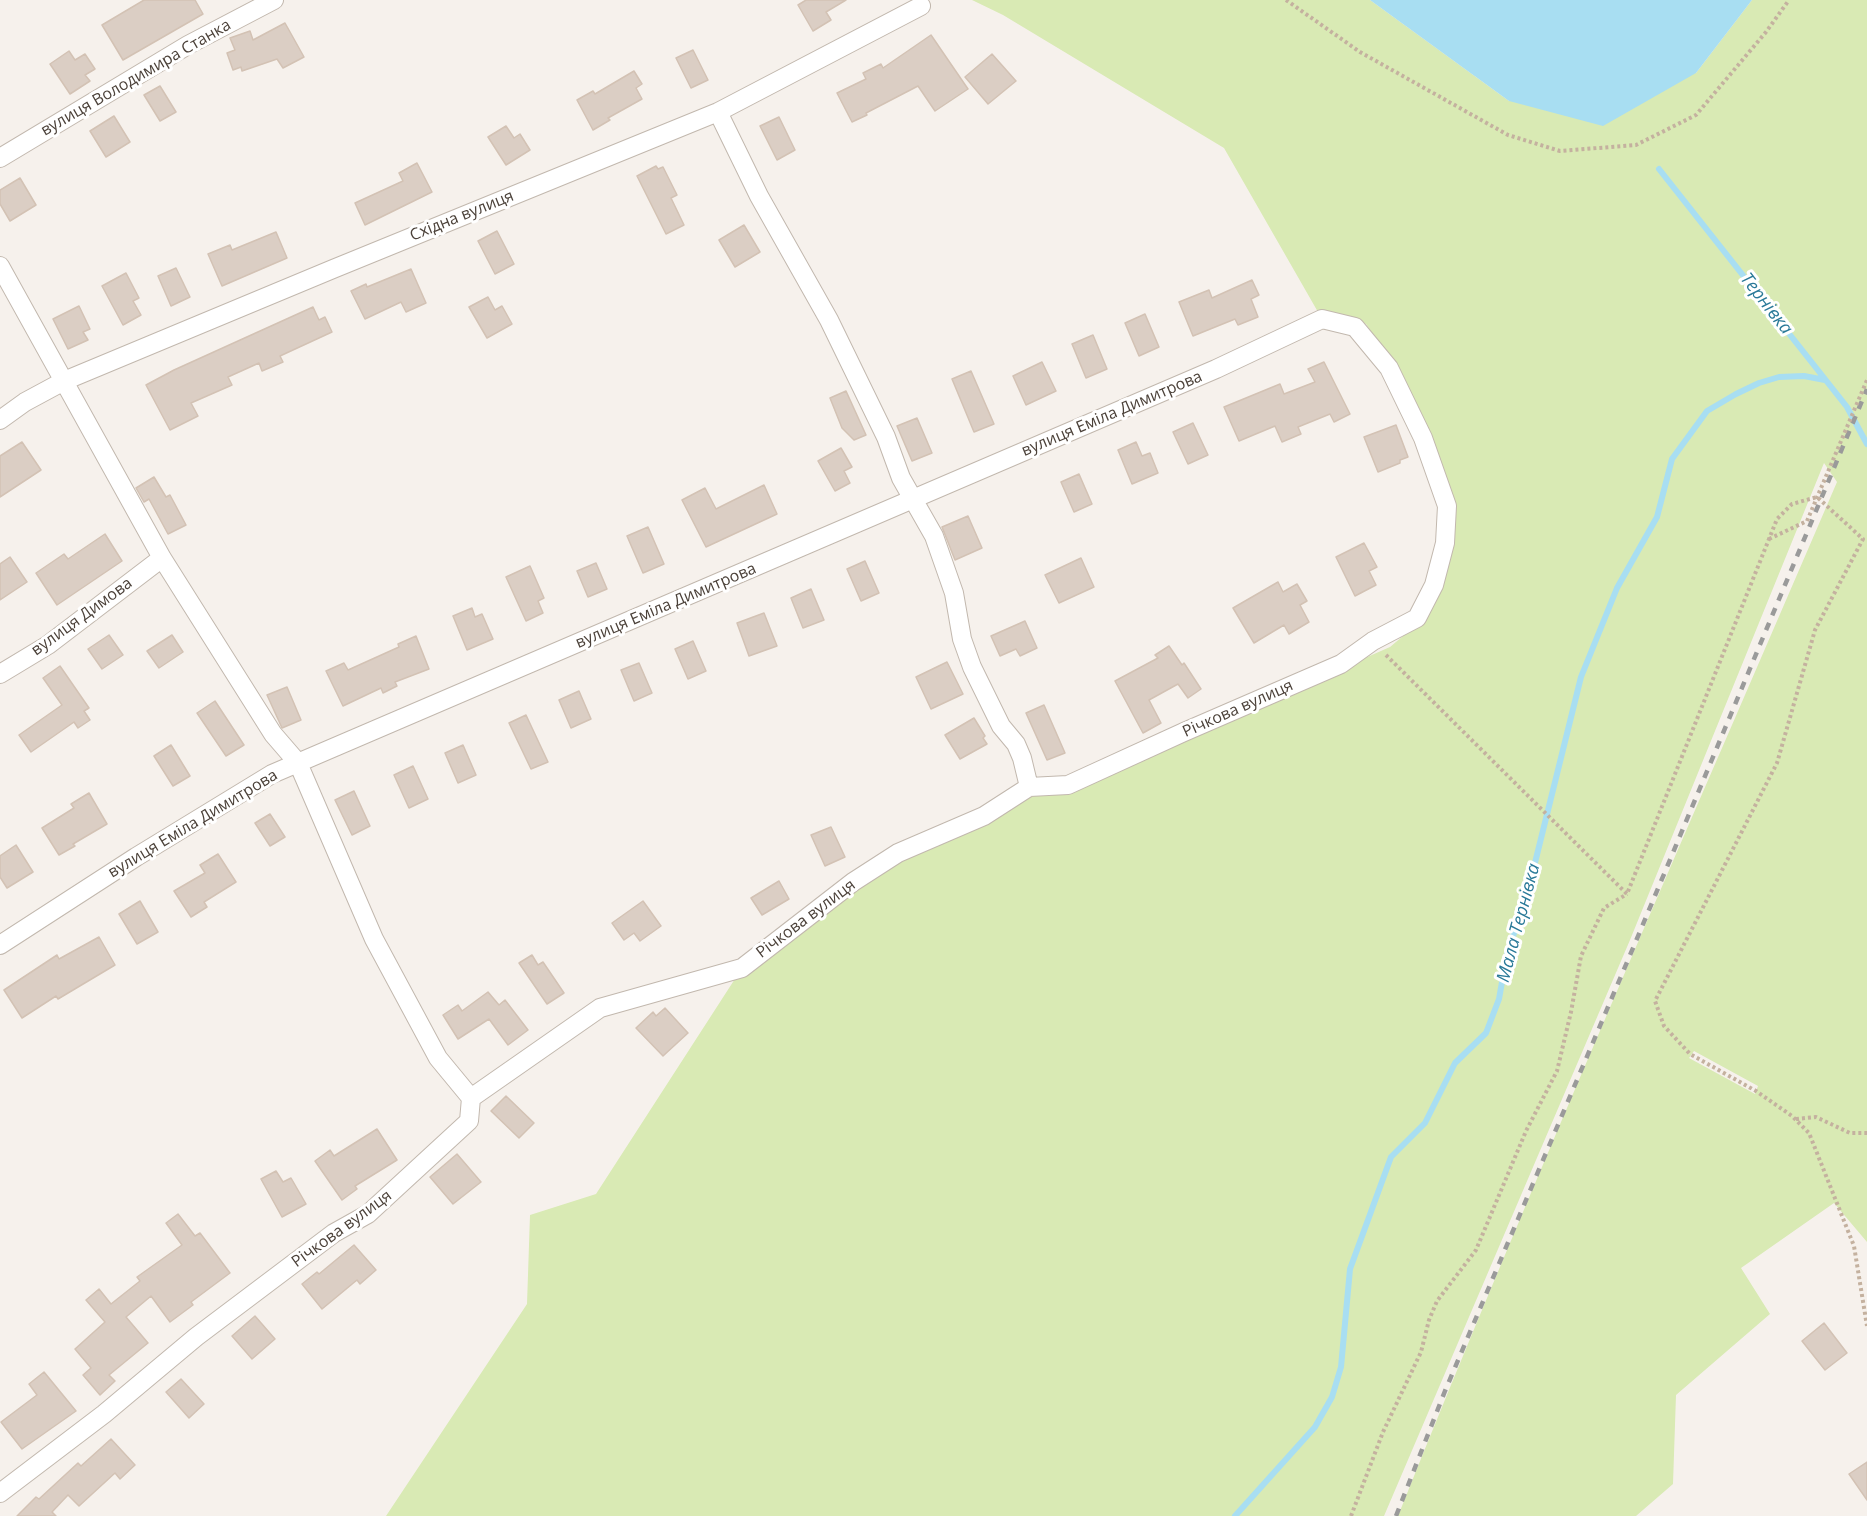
<!DOCTYPE html>
<html>
<head>
<meta charset="utf-8">
<style>
	body { margin:0 }
	canvas { display:block; background:#f6f1ec }
</style>
</head>
<body>
<canvas width="1867" height="1516"></canvas>
<script>
const ctx = document.querySelector('canvas').getContext('2d');
ctx.lineJoin = 'round';
function fillPath(path, color) { ctx.fillStyle = color; ctx.fill(path, 'evenodd'); }
function strokePath(path, color, width, dash) { ctx.strokeStyle = color; ctx.lineWidth = width; ctx.lineCap = dash ? 'butt' : 'round'; ctx.setLineDash(dash || []); ctx.stroke(path); }
function label(font, color, halo, rows, align = 'center') {
  ctx.font = font + ' "Open Sans",sans-serif'; ctx.lineWidth = 6; ctx.setLineDash([]); ctx.textBaseline = 'middle'; ctx.strokeStyle = halo; ctx.fillStyle = color; for (const [text, x, y, turn = 0] of rows) {
    ctx.save(); ctx.translate(x, y); ctx.rotate((+turn || 0) * Math.PI / 180); ctx.textAlign = isNaN(turn) ? turn : align; if (halo) ctx.strokeText(text, 0, 0); ctx.fillText(text, 0, 0); ctx.restore();
  }
}
fillPath(new Path2D(`
	M 972,0 L 1370,0 L 1509,101 L 1696,73 L 1752,0 L 1867,0 L 1867,1242 L 1834,1203 L 1741,1268 L 1770,1314 L 1676,1395 L 1673,1484 L 1636,1516 L 1398,1516 C 1537,1169 1689,826 1837,482 L 1824,463 L 1630,940 L 1384,1516 L 386,1516 L 527,1304 L 530,1215 L 596,1194 L 742,968 L 858,884 L 1028,794 L 1068,789 L 1390,647 L 1421,621 L 1452,504 L 1393,365 L 1366,324 L 1334,314 L 1322,319 L 1224,148 L 1003,15 ZM 1694,1051 L 1758,1086 L 1755,1094 L 1689,1058 Z`), '#d9eab4');
fillPath(new Path2D(`
	M 1370,0 L 1752,0 L 1696,73 L 1603,126 L 1509,101 Z`), '#a8def2');
strokePath(new Path2D(`
	M 1659,169 L 1847,407 L 1867,444
	M 1235,1516 L 1315,1427 L 1332,1397 L 1341,1367 L 1350,1269 L 1391,1157 L 1425,1123 L 1455,1063 L 1486,1033 L 1499,999 L 1507,954 L 1527,895 L 1581,677 L 1617,588 L 1657,517 L 1672,459 L 1707,411 L 1736,394 L 1759,383 L 1779,377 L 1804,376 L 1825,380`), '#a8def2', 6);
const building = new Path2D(`
	M 144,0 L 195,0 L 203,14 L 123,60 L 102,25 Z
	M 806,0 L 846,0 L 826,12 L 831,20 L 813,31 L 798,5 Z
	M 285,23 L 304,57 L 283,68 L 277,59 L 242,71 L 241,67 L 233,70 L 227,53 L 235,50 L 230,38 L 250,31 L 253,40 Z
	M 931,35 L 968,89 L 935,111 L 918,86 L 866,113 L 867,115 L 852,122 L 837,93 L 866,79 L 863,73 L 881,64 L 883,68 Z
	M 693,50 L 708,80 L 691,88 L 676,58 Z
	M 69,51 L 75,60 L 85,54 L 95,69 L 85,75 L 90,81 L 70,94 L 50,64 Z
	M 992,54 L 1016,81 L 988,104 L 965,77 Z
	M 634,71 L 642,84 L 636,88 L 642,99 L 608,118 L 610,120 L 593,130 L 577,100 L 593,91 L 595,94 Z
	M 160,86 L 176,112 L 160,121 L 144,95 Z
	M 114,116 L 130,142 L 106,157 L 90,131 Z
	M 779,117 L 795,150 L 777,160 L 760,126 Z
	M 506,126 L 514,138 L 520,134 L 530,150 L 506,165 L 488,137 Z
	M 417,163 L 432,192 L 365,225 L 355,203 L 403,181 L 399,173 Z
	M 656,166 L 658,169 L 663,167 L 677,195 L 671,198 L 684,225 L 666,234 L 637,176 Z
	M 20,178 L 36,205 L 10,221 L 0,204 L 0,190 Z
	M 744,225 L 760,252 L 735,267 L 719,240 Z
	M 497,231 L 514,264 L 495,274 L 478,241 Z
	M 276,232 L 287,258 L 222,286 L 208,254 L 230,245 L 232,250 Z
	M 176,268 L 190,297 L 171,306 L 158,276 Z
	M 411,269 L 426,303 L 406,312 L 401,302 L 365,319 L 351,291 L 366,284 L 367,287 Z
	M 126,273 L 139,298 L 133,301 L 141,315 L 123,325 L 102,286 Z
	M 1252,280 L 1259,295 L 1251,299 L 1258,317 L 1238,325 L 1235,319 L 1193,336 L 1179,302 L 1209,290 L 1212,298 Z
	M 488,297 L 495,310 L 502,306 L 512,324 L 487,338 L 469,307 Z
	M 79,306 L 90,329 L 83,332 L 88,340 L 68,349 L 53,319 Z
	M 313,307 L 319,320 L 325,317 L 332,332 L 280,356 L 283,362 L 262,371 L 259,363 L 228,377 L 232,385 L 191,403 L 198,416 L 170,430 L 146,385 L 174,370 Z
	M 1145,314 L 1159,347 L 1139,356 L 1125,323 Z
	M 1093,335 L 1107,369 L 1086,378 L 1072,344 Z
	M 1042,362 L 1056,391 L 1026,405 L 1013,376 Z
	M 1324,362 L 1350,414 L 1334,422 L 1330,414 L 1298,427 L 1301,434 L 1282,442 L 1275,426 L 1239,441 L 1224,407 L 1280,384 L 1284,394 L 1315,382 L 1308,369 Z
	M 971,371 L 994,424 L 974,432 L 952,379 Z
	M 846,391 L 866,435 L 854,440 L 842,428 L 830,398 Z
	M 917,418 L 932,453 L 912,461 L 897,426 Z
	M 1193,423 L 1208,455 L 1188,464 L 1173,432 Z
	M 1396,425 L 1408,457 L 1400,460 L 1400,463 L 1378,472 L 1364,437 Z
	M 22,442 L 41,470 L 0,497 L 0,456 Z
	M 1136,442 L 1142,456 L 1150,453 L 1158,473 L 1132,484 L 1118,450 Z
	M 841,448 L 852,467 L 844,471 L 850,483 L 835,491 L 818,461 Z
	M 1079,474 L 1092,504 L 1074,512 L 1061,482 Z
	M 154,477 L 166,497 L 170,495 L 186,525 L 168,534 L 149,499 L 144,502 L 136,488 Z
	M 764,485 L 777,514 L 706,547 L 682,500 L 705,488 L 716,509 Z
	M 968,516 L 982,548 L 955,560 L 942,527 Z
	M 648,527 L 664,564 L 643,573 L 627,536 Z
	M 105,534 L 122,561 L 57,605 L 36,573 L 64,554 L 68,559 Z
	M 1364,543 L 1377,567 L 1369,571 L 1376,585 L 1355,596 L 1336,557 Z
	M 10,557 L 27,582 L 0,600 L 0,564 Z
	M 1081,558 L 1094,587 L 1059,603 L 1045,575 Z
	M 865,561 L 879,593 L 861,601 L 847,569 Z
	M 596,563 L 607,589 L 588,597 L 577,571 Z
	M 530,566 L 544,598 L 538,601 L 543,613 L 526,621 L 506,577 Z
	M 1278,582 L 1283,592 L 1297,584 L 1307,601 L 1300,605 L 1309,622 L 1289,634 L 1284,625 L 1254,643 L 1233,608 Z
	M 811,589 L 824,620 L 803,628 L 791,598 Z
	M 472,608 L 475,617 L 482,614 L 493,639 L 467,650 L 453,616 Z
	M 764,613 L 777,646 L 749,656 L 737,623 Z
	M 1025,621 L 1037,648 L 1020,656 L 1016,649 L 1000,656 L 991,636 Z
	M 109,635 L 123,655 L 102,669 L 88,649 Z
	M 172,635 L 183,652 L 159,668 L 147,651 Z
	M 416,636 L 429,669 L 395,682 L 397,686 L 383,693 L 381,688 L 343,706 L 326,671 L 344,663 L 348,670 L 399,647 L 398,644 Z
	M 693,641 L 706,671 L 688,679 L 675,649 Z
	M 1169,646 L 1182,665 L 1184,663 L 1201,689 L 1188,698 L 1178,684 L 1149,700 L 1161,723 L 1143,733 L 1115,681 L 1158,658 L 1155,655 Z
	M 947,662 L 963,694 L 931,709 L 916,677 Z
	M 639,663 L 652,693 L 634,701 L 621,670 Z
	M 60,666 L 89,708 L 84,711 L 90,720 L 78,728 L 74,722 L 31,752 L 19,735 L 62,705 L 43,678 Z
	M 287,687 L 301,720 L 282,728 L 267,695 Z
	M 579,691 L 591,719 L 571,728 L 559,700 Z
	M 215,701 L 244,745 L 226,756 L 197,713 Z
	M 1044,705 L 1065,753 L 1047,760 L 1026,713 Z
	M 526,715 L 548,762 L 531,769 L 509,723 Z
	M 974,718 L 985,736 L 983,738 L 987,744 L 960,759 L 945,735 Z
	M 171,745 L 190,776 L 173,786 L 154,756 Z
	M 463,745 L 476,775 L 458,783 L 445,753 Z
	M 413,766 L 428,799 L 409,808 L 394,775 Z
	M 354,791 L 370,826 L 352,835 L 335,800 Z
	M 89,793 L 107,824 L 73,844 L 75,846 L 59,855 L 42,828 L 74,808 L 71,804 Z
	M 270,814 L 285,837 L 270,846 L 255,823 Z
	M 831,827 L 845,857 L 825,866 L 811,835 Z
	M 16,845 L 33,872 L 7,888 L 0,877 L 0,856 Z
	M 218,854 L 236,882 L 204,902 L 207,907 L 191,917 L 174,891 L 205,873 L 200,865 Z
	M 779,881 L 789,899 L 762,915 L 751,898 Z
	M 140,901 L 158,932 L 137,944 L 119,914 Z
	M 643,901 L 661,926 L 640,941 L 634,933 L 624,940 L 612,923 Z
	M 99,937 L 115,965 L 58,999 L 56,996 L 22,1018 L 4,990 L 57,955 L 59,959 Z
	M 532,955 L 538,965 L 543,962 L 564,993 L 547,1004 L 519,963 Z
	M 488,992 L 499,1005 L 505,1000 L 528,1030 L 508,1045 L 489,1019 L 458,1039 L 443,1015 L 458,1005 L 462,1011 Z
	M 665,1008 L 688,1033 L 663,1056 L 636,1028 L 653,1012 L 656,1016 Z
	M 506,1096 L 534,1123 L 519,1138 L 491,1111 Z
	M 377,1129 L 397,1160 L 355,1186 L 357,1189 L 342,1200 L 315,1161 L 330,1150 L 334,1156 Z
	M 457,1154 L 481,1182 L 453,1204 L 430,1177 Z
	M 276,1171 L 283,1182 L 291,1178 L 306,1204 L 282,1217 L 261,1179 Z
	M 178,1214 L 195,1236 L 200,1233 L 230,1273 L 191,1302 L 193,1305 L 170,1322 L 151,1296 L 126,1317 L 148,1343 L 109,1375 L 115,1381 L 100,1395 L 83,1375 L 91,1368 L 75,1349 L 105,1322 L 86,1300 L 99,1289 L 111,1304 L 140,1281 L 137,1277 L 182,1245 L 166,1223 Z
	M 354,1245 L 376,1270 L 360,1284 L 357,1280 L 322,1309 L 302,1284 L 317,1272 L 319,1274 Z
	M 255,1316 L 275,1339 L 252,1359 L 232,1336 Z
	M 1824,1323 L 1847,1353 L 1825,1370 L 1802,1341 Z
	M 44,1372 L 76,1411 L 22,1449 L 1,1422 L 37,1395 L 29,1384 Z
	M 181,1379 L 204,1404 L 189,1418 L 166,1392 Z
	M 111,1439 L 135,1465 L 120,1479 L 115,1473 L 79,1506 L 68,1495 L 52,1512 L 56,1516 L 17,1516 L 36,1497 L 39,1499 L 78,1463 L 81,1466 Z
	M 1867,1462 L 1867,1500 L 1849,1474 Z`);
fillPath(building, '#dbcec4');
strokePath(building, '#d3c2b4', 1.5);
const minor = new Path2D(`
	M 718,112 L 759,196 L 829,320 L 886,437 L 901,478 L 934,536 L 954,593 L 962,639 L 972,667 L 1001,726 L 1016,744 L 1022,758 L 1029,787
	M 0,158 L 188,45 L 274,0
	M 0,266 L 162,558 L 273,734 L 298,763 L 374,939 L 438,1058 L 471,1098
	M 0,420 L 25,402 L 64,381 L 333,269 L 718,112 L 921,6
	M 0,674 L 48,645 L 162,558
	M 0,945 L 136,857 L 272,774 L 1216,369 L 1322,319 L 1355,327 L 1389,368 L 1423,438 L 1447,506 L 1445,543 L 1434,585 L 1417,618 L 1373,641 L 1341,664 L 1184,732 L 1068,785 L 1029,787 L 984,816 L 898,853 L 853,882 L 742,968 L 600,1008 L 471,1098 L 469,1121 L 368,1214 L 334,1233 L 196,1337 L 104,1414 L 0,1493`);
strokePath(minor, '#c2b8ae', 20);
strokePath(new Path2D(`
	M 1286,0 L 1360,52 L 1508,135 L 1560,151 L 1636,145 L 1696,115 L 1766,32 L 1789,0
	M 1769,539 L 1807,521
	M 1386,655 L 1627,894 L 1777,519 L 1792,504 L 1817,497 L 1863,539 L 1815,630 L 1777,763 L 1655,1001 L 1664,1026 L 1690,1054 L 1756,1091 L 1792,1116 L 1809,1133 L 1854,1246 L 1867,1326
	M 1796,1119 L 1816,1117 L 1850,1133 L 1867,1133
	M 1351,1516 L 1383,1432 L 1421,1352 L 1429,1320 L 1437,1301 L 1476,1250 L 1526,1131 L 1557,1071 L 1571,1012 L 1581,956 L 1604,908 L 1627,894`), '#c4b19f', 4, [3, 3]);
strokePath(minor, '#fff', 18);
strokePath(new Path2D(`
	M 1396,1516 L 1445,1391 L 1636,941 L 1867,389`), '#9a9a9a', 4.5, [8, 8]);
strokePath(new Path2D(`
	M 1807,521 L 1867,380`), '#c4b19f', 4, [3, 3]);
label('16px', '#4b4139', '#fff', [
	["вулиця Володимира Станка",136,78,-30],
	["Східна вулиця",462,216,-22],
	["вулиця Еміла Димитрова",1112,414,-23],
	["вулиця Еміла Димитрова",666,606,-23],
	["вулиця Димова",82,617,-36],
	["Річкова вулиця",1238,709,-24],
	["вулиця Еміла Димитрова",193,824,-31],
	["Річкова вулиця",806,919,-37],
	["Річкова вулиця",342,1229,-36]
]);
label('italic 18px', '#297998', '#fff', [
	["Тернівка",1766,304,52],
	["Мала Тернівка",1519,923,-75]
]);
</script>
</body>
</html>
